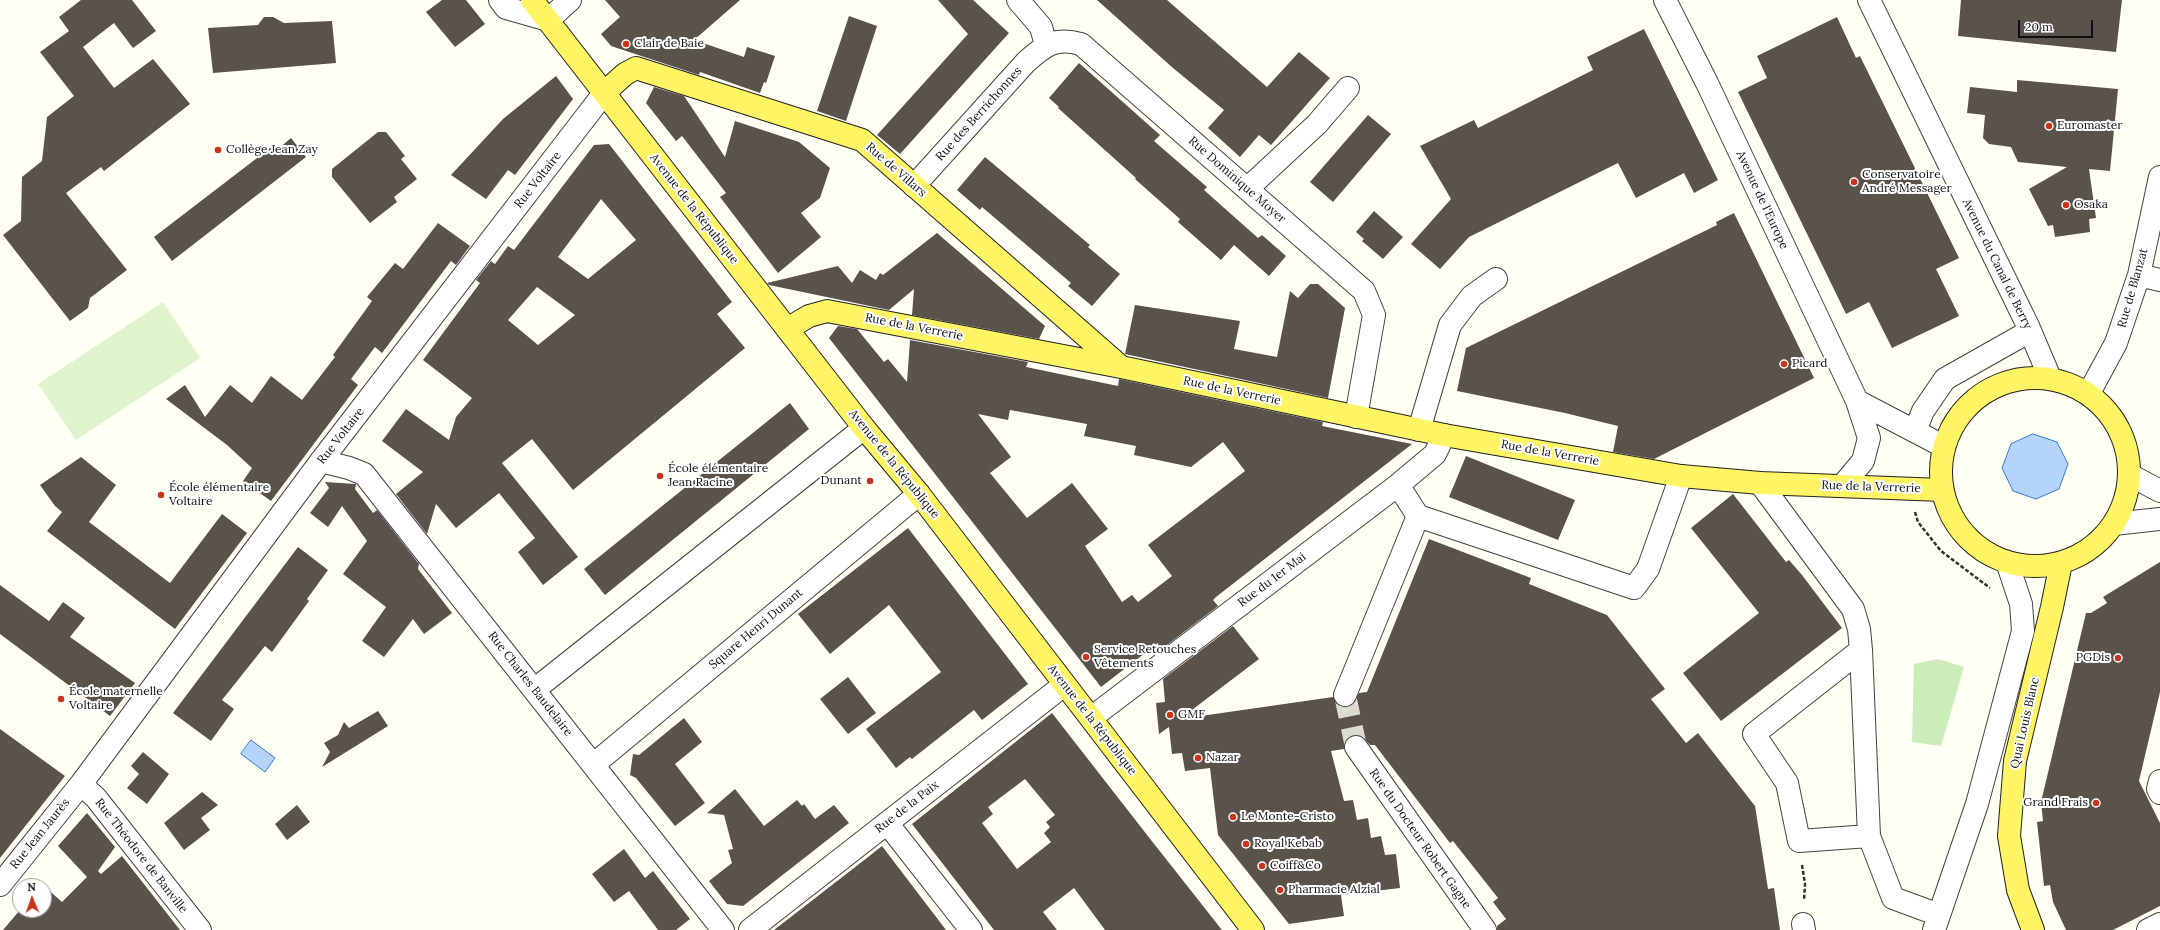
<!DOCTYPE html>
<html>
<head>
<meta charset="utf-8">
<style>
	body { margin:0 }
	#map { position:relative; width:2160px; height:930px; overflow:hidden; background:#fffff3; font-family:Lora,serif }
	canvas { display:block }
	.north { position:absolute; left:12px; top:878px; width:40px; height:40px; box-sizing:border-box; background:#fff; border:1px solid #9f9f9f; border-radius:50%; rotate:358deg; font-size:11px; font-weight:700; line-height:16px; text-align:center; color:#101010 }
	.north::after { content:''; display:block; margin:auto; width:14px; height:18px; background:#ca341e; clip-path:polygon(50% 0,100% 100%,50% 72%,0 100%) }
	.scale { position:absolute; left:2018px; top:20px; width:75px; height:18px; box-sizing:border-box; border:2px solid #101010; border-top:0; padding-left:5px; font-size:12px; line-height:14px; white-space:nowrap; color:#101010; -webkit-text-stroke:3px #fff; paint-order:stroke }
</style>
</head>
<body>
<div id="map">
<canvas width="2160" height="930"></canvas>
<div class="north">N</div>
<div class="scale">20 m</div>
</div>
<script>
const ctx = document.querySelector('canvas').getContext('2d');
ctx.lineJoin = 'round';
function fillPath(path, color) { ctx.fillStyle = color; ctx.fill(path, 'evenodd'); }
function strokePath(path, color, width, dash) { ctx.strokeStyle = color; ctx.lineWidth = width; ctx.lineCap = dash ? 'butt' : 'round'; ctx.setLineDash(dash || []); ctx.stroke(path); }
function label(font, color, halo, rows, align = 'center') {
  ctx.font = font + ' Lora,serif'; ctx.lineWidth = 4; ctx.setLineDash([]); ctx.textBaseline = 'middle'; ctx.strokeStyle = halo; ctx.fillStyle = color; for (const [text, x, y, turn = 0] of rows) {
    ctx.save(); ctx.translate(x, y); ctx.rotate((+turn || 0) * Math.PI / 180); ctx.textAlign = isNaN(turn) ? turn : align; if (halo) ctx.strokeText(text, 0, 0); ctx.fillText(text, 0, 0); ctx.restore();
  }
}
fillPath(new Path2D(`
	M 1938,659 L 1964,667 L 1941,746 L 1912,742 L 1914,664 Z`), '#cbedb9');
fillPath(new Path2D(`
	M 163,302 L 200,358 L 76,440 L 38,384 Z`), '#dff3cc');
const water = new Path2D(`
	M 2033,434 L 2057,442 L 2068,464 L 2059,489 L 2036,499 L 2013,491 L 2002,468 L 2011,444 Z
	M 251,740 L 275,758 L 265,772 L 241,754 Z`);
fillPath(water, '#b4d4fa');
strokePath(water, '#377ad5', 1);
fillPath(new Path2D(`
	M 81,0 L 132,0 L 156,31 L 133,48 L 114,23 L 83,47 L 114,88 L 153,59 L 190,104 L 104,171 L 101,167 L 66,193 L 127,270 L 90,298 L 88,308 L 70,321 L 3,235 L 21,221 L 22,177 L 42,161 L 47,117 L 74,96 L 40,52 L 69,31 L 59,17 Z
	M 442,0 L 466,0 L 485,24 L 455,47 L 426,12 Z
	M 605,0 L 740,0 L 694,40 L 744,57 L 747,47 L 775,56 L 766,83 L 764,82 L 760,93 L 700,72 L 699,75 L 611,46 L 601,34 L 620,17 Z
	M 938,0 L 973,0 L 1009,33 L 900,154 L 877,135 L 968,34 Z
	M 1097,0 L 1167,0 L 1267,87 L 1299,52 L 1330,78 L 1271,145 L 1259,135 L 1240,157 L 1208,128 L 1224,110 L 1173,68 Z
	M 1961,0 L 2122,0 L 2116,52 L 1958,36 Z
	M 849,16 L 877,26 L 846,121 L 817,111 Z
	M 264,17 L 273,17 L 284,23 L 332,21 L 336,63 L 213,73 L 208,28 L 258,25 Z
	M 1837,17 L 1856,58 L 1860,56 L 1959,258 L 1936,269 L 1959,316 L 1892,348 L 1869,302 L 1846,314 L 1738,92 L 1767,78 L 1757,56 Z
	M 1644,29 L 1718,180 L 1694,193 L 1684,173 L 1636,198 L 1618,163 L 1469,237 L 1440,269 L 1411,244 L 1451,199 L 1420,146 L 1474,120 L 1478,128 L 1593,70 L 1587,57 Z
	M 1079,63 L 1160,135 L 1154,141 L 1207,187 L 1204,190 L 1258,238 L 1262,235 L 1286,256 L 1269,276 L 1234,245 L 1221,260 L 1178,222 L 1180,219 L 1135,179 L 1136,178 L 1058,108 L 1059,107 L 1049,98 Z
	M 556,76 L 573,99 L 515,175 L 508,170 L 486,199 L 451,175 L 503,119 Z
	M 2017,80 L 2118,89 L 2110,171 L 2089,169 L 2096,218 L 2089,219 L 2090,232 L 2055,237 L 2053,225 L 2048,226 L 2029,189 L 2067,167 L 2018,162 L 2011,147 L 1989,144 L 1983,138 L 1985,115 L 1967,113 L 1970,87 L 2017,92 Z
	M 654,87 L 684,96 L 725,157 L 735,121 L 799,142 L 830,168 L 820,198 L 801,213 L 821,237 L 778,273 L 720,197 L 726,193 L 682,136 L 676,141 L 646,103 Z
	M 1368,115 L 1391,134 L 1333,202 L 1310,182 Z
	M 378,132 L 386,132 L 405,156 L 401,159 L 417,179 L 394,197 L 397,202 L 370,223 L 332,177 L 332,169 Z
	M 291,138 L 306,157 L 172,261 L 154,237 L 274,145 L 278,149 Z
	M 609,144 L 732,302 L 717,314 L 745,348 L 573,490 L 532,439 L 502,463 L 578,557 L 543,585 L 518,552 L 535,538 L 499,493 L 456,528 L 436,504 L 427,534 L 396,494 L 423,472 L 382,441 L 406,409 L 449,440 L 456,417 L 472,398 L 423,360 L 480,283 L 476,280 L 491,261 L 495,264 L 508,246 L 514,250 L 594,145 ZM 601,199 L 636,240 L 588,279 L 558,257 ZM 537,287 L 575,315 L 538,345 L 508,320 Z
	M 985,157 L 1090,245 L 1088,247 L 1120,274 L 1092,306 L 1068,286 L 1071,283 L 982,207 L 980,210 L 957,190 Z
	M 1374,211 L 1403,237 L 1383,259 L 1362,241 L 1364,239 L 1356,232 Z
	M 1734,213 L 1814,378 L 1654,459 L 1613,452 L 1618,426 L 1565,413 L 1457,391 L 1466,348 L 1717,225 L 1716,222 Z
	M 438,223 L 470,246 L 456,265 L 451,261 L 382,353 L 375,347 L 351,379 L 358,385 L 271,501 L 243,481 L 252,468 L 227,445 L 166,399 L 185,385 L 205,417 L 230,385 L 252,403 L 271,376 L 302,400 L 335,357 L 333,355 L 372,301 L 367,297 L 395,263 L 403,269 Z
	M 937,233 L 1045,326 L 1039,339 L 912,315 L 914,289 L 889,310 L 769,285 L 767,283 L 838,266 L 852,283 L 860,270 L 876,280 L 880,273 L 883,275 Z
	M 1310,284 L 1318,284 L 1345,308 L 1328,398 L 1125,354 L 1135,305 L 1240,321 L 1234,349 L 1277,357 L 1290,291 L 1298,298 Z
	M 838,326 L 857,329 L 884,362 L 888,359 L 907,382 L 910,340 L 1028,362 L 1026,367 L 1118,386 L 1119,379 L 1323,422 L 1322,426 L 1412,444 L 1216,597 L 1213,600 L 1218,606 L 1159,651 L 1158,643 L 1101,687 L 829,338 ZM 1010,410 L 1087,424 L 1084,436 L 1136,446 L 1134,455 L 1191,467 L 1223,442 L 1245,471 L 1148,545 L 1172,576 L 1138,602 L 1132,595 L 1122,602 L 1085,546 L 1108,529 L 1072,483 L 1027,518 L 990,473 L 1011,457 L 978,414 L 1008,420 Z
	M 790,403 L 809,429 L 605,595 L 584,569 Z
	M 1466,456 L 1575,500 L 1558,540 L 1449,497 Z
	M 81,457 L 116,485 L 89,522 L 170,583 L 222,514 L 247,533 L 175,629 L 47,531 L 62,512 L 55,506 L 40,485 Z
	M 325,482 L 356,484 L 355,489 L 373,513 L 377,510 L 419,564 L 418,569 L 452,613 L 424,634 L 413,619 L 384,657 L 362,641 L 386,607 L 343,574 L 367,541 L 342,506 L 328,527 L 310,513 L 329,488 Z
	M 1733,494 L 1786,562 L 1789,560 L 1802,575 L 1842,628 L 1721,721 L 1683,673 L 1759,613 L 1691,528 Z
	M 908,528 L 1028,684 L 982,720 L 974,710 L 912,759 L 910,757 L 896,768 L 866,729 L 941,672 L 889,605 L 830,654 L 798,614 Z
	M 1429,539 L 1531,578 L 1529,584 L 1607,615 L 1665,689 L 1651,699 L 1686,743 L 1698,733 L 1755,806 L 1768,889 L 1774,888 L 1780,930 L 1497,930 L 1497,926 L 1506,919 L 1493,902 L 1498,898 L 1453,841 L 1450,843 L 1375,745 L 1370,745 L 1362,736 L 1355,735 L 1349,737 L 1345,741 L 1344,749 L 1331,751 L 1344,801 L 1353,800 L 1357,820 L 1368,818 L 1371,838 L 1381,836 L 1385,855 L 1396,854 L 1400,888 L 1341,895 L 1344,916 L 1289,924 L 1218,835 L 1210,768 L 1185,771 L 1182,753 L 1172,754 L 1169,727 L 1159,734 L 1156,703 L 1165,702 L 1163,679 L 1233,626 L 1259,659 L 1180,719 L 1333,697 L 1340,706 L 1346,707 L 1352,705 L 1359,693 L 1367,692 Z
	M 298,547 L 328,570 L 307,599 L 309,601 L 272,652 L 265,646 L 222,700 L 234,709 L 211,741 L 173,713 Z
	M 2160,562 L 2160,692 L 2139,781 L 2160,823 L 2160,906 L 2113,930 L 2066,930 L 2053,902 L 2050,885 L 2044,886 L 2037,822 L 2043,821 L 2041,802 L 2086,613 L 2091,613 L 2107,603 L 2103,597 Z
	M 0,585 L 49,621 L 63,602 L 85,618 L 70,637 L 135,683 L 110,716 L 0,634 Z
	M 848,677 L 876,713 L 848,734 L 820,699 Z
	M 378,711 L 388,726 L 322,767 L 330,752 L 324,743 L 338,735 L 344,722 L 349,728 Z
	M 1052,713 L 1151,840 L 1222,930 L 1105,930 L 1074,888 L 1043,912 L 1057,930 L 994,930 L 912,824 ZM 1025,779 L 1055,815 L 1046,822 L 1050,827 L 1044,833 L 1051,842 L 1017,869 L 982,823 L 993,814 L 988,807 Z
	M 684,718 L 702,742 L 675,764 L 705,803 L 675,826 L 636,778 L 630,775 L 633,754 L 639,755 Z
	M 0,729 L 65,776 L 0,858 Z
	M 143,752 L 169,774 L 147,804 L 127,788 L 139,774 L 131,766 Z
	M 735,789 L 764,826 L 797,800 L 802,806 L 804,804 L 815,819 L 834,805 L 849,823 L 743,906 L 727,904 L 709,881 L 732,863 L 728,850 L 733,849 L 724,815 L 707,813 Z
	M 202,792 L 218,805 L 201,818 L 210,830 L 184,850 L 164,823 Z
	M 297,805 L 310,822 L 287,840 L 275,824 Z
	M 87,813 L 115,847 L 98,871 L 101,874 L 122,856 L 180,930 L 3,930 L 20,910 L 44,910 L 44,886 L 62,902 L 87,877 L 58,846 Z
	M 882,846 L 946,930 L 774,930 L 863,861 Z
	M 624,849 L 645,878 L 653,871 L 690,919 L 676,930 L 658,930 L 629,891 L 614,902 L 592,874 Z`), '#5a534c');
strokePath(new Path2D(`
	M 1345,695 L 1356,747`), '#dbdbd1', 22, [22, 11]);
const minor = new Path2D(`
	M 500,0 L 506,8 L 548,20
	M 1018,0 L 1041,27 L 1046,45
	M 1665,0 L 1707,83 L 1857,401 L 1943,446
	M 1869,0 L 2028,326 L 2050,378
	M 548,20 L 570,0
	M 914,186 L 1026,62 C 1045,45 1055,37 1081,44 L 1364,291 L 1374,315 L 1356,417
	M 1247,189 L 1317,124 L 1348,88
	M 2139,275 L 2160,280
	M 2089,393 L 2116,343 L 2139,275 L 2160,177
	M 1419,430 L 1450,325 L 1472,296 L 1496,279
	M 1915,431 L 1923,411 L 1945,379 L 2030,331
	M 321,461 L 349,468 L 364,474 L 723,930
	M 2130,475 L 2160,491
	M 1760,483 L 1853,609 L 1859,629 L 1861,650
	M 1398,485 L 1418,516
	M 1842,486 L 1863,461 L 1869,438 L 1857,401
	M 1418,516 L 1634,588 L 1648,569 L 1681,476
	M 2114,524 L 2160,519
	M 534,690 L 864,428
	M 1345,695 L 1418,516
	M 1091,718 L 1398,485 L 1435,454 L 1444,435
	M 1356,747 L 1485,930
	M 593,765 L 919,494
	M 2160,781 L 2158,789 L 2160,793
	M 81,784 L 96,798 L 200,930
	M 887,823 L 971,930
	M 1869,836 L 1799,841 L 1787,783 L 1754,734 L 1861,650 L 1869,836 L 1893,898 L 1939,915
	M 0,885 L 81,784 L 321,461 L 605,92
	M 1803,924 L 1804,930
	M 750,930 L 1064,685
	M 1934,930 L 1977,804 L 2023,631 L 2021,604 L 2007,562
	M 2148,930 L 2160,924`);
const major = new Path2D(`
	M 532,0 L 864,428 L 919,494 L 1253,930
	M 605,92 L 625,74 L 636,68 L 862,140 L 1120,366
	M 787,329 L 809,316 L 827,311 L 1121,367 L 1444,435 L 1681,476 L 1760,483 L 1942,490
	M1941 472a94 94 0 1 1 188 0a94 94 0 1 1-188 0Z
	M 2033,930 L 2018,890 L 2009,836 L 2015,761 L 2052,607 L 2061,563`);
strokePath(minor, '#434343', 24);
strokePath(major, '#212121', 24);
strokePath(new Path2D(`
	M 1915,512 L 1918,522 L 1941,551 L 1990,588
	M 1802,865 L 1805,884 L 1804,900`), '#323232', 2.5, [4, 2]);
strokePath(minor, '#fff', 22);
strokePath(major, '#fff463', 22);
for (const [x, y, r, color] of [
	[626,44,4,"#ca341e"],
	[2049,126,4,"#ca341e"],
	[218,150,4,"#ca341e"],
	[1854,182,4,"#ca341e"],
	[2066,205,4,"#ca341e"],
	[1784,364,4,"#ca341e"],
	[660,476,4,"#ca341e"],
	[870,481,4,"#ca341e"],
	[161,495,4,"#ca341e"],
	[1086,657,4,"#ca341e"],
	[2118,658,4,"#ca341e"],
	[61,699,4,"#ca341e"],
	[1170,715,4,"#ca341e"],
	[1198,758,4,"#ca341e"],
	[2096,803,4,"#ca341e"],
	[1233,817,4,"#ca341e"],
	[1246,844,4,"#ca341e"],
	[1262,866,4,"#ca341e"],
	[1280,890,4,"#ca341e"]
]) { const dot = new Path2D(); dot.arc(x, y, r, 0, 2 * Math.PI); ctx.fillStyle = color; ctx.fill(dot); strokePath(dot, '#fff', 1.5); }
label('12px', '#101010', '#fff', [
	["Clair de Baie",634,44],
	["Euromaster",2057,126],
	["Collège Jean Zay",226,150],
	["Conservatoire",1862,175],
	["André Messager",1862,189],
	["Osaka",2074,205],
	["Picard",1792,364],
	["École élémentaire",668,469],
	["Jean Racine",668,483],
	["Dunant",862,481,"right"],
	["École élémentaire",169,488],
	["Voltaire",169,502],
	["Service Retouches",1094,650],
	["Vêtements",1094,664],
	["PGDis",2110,658,"right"],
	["École maternelle",69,692],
	["Voltaire",69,706],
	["GMF",1178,715],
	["Nazar",1206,758],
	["Grand Frais",2088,803,"right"],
	["Le Monte-Cristo",1241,817],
	["Royal Kebab",1254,844],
	["Coiff&Co",1270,866],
	["Pharmacie Alzial",1288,890]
], 'left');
label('12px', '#101010', '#fff', [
	["Rue des Berrichonnes",979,114,-48],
	["Rue de Villars",896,170,41],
	["Rue Voltaire",538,180,-52],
	["Rue Dominique Moyer",1237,180,41],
	["Avenue de l'Europe",1762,200,65],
	["Avenue de la République",694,209,52],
	["Avenue du Canal de Berry",1997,264,64],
	["Rue de Blanzat",2133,288,-74],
	["Rue de la Verrerie",914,327,11],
	["Rue de la Verrerie",1232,391,12],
	["Rue Voltaire",341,436,-52],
	["Rue de la Verrerie",1550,453,10],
	["Avenue de la République",894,464,51],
	["Rue de la Verrerie",1871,487,2],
	["Rue du 1er Mai",1272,580,-37],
	["Square Henri Dunant",756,629,-40],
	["Rue Charles Baudelaire",530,684,52],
	["Avenue de la République",1092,720,52],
	["Quai Louis Blanc",2025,723,-77],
	["Rue de la Paix",907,807,-38],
	["Rue Jean Jaurès",40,834,-51],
	["Rue du Docteur Robert Gagne",1420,839,55],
	["Rue Théodore de Banville",141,856,52]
]);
</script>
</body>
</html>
